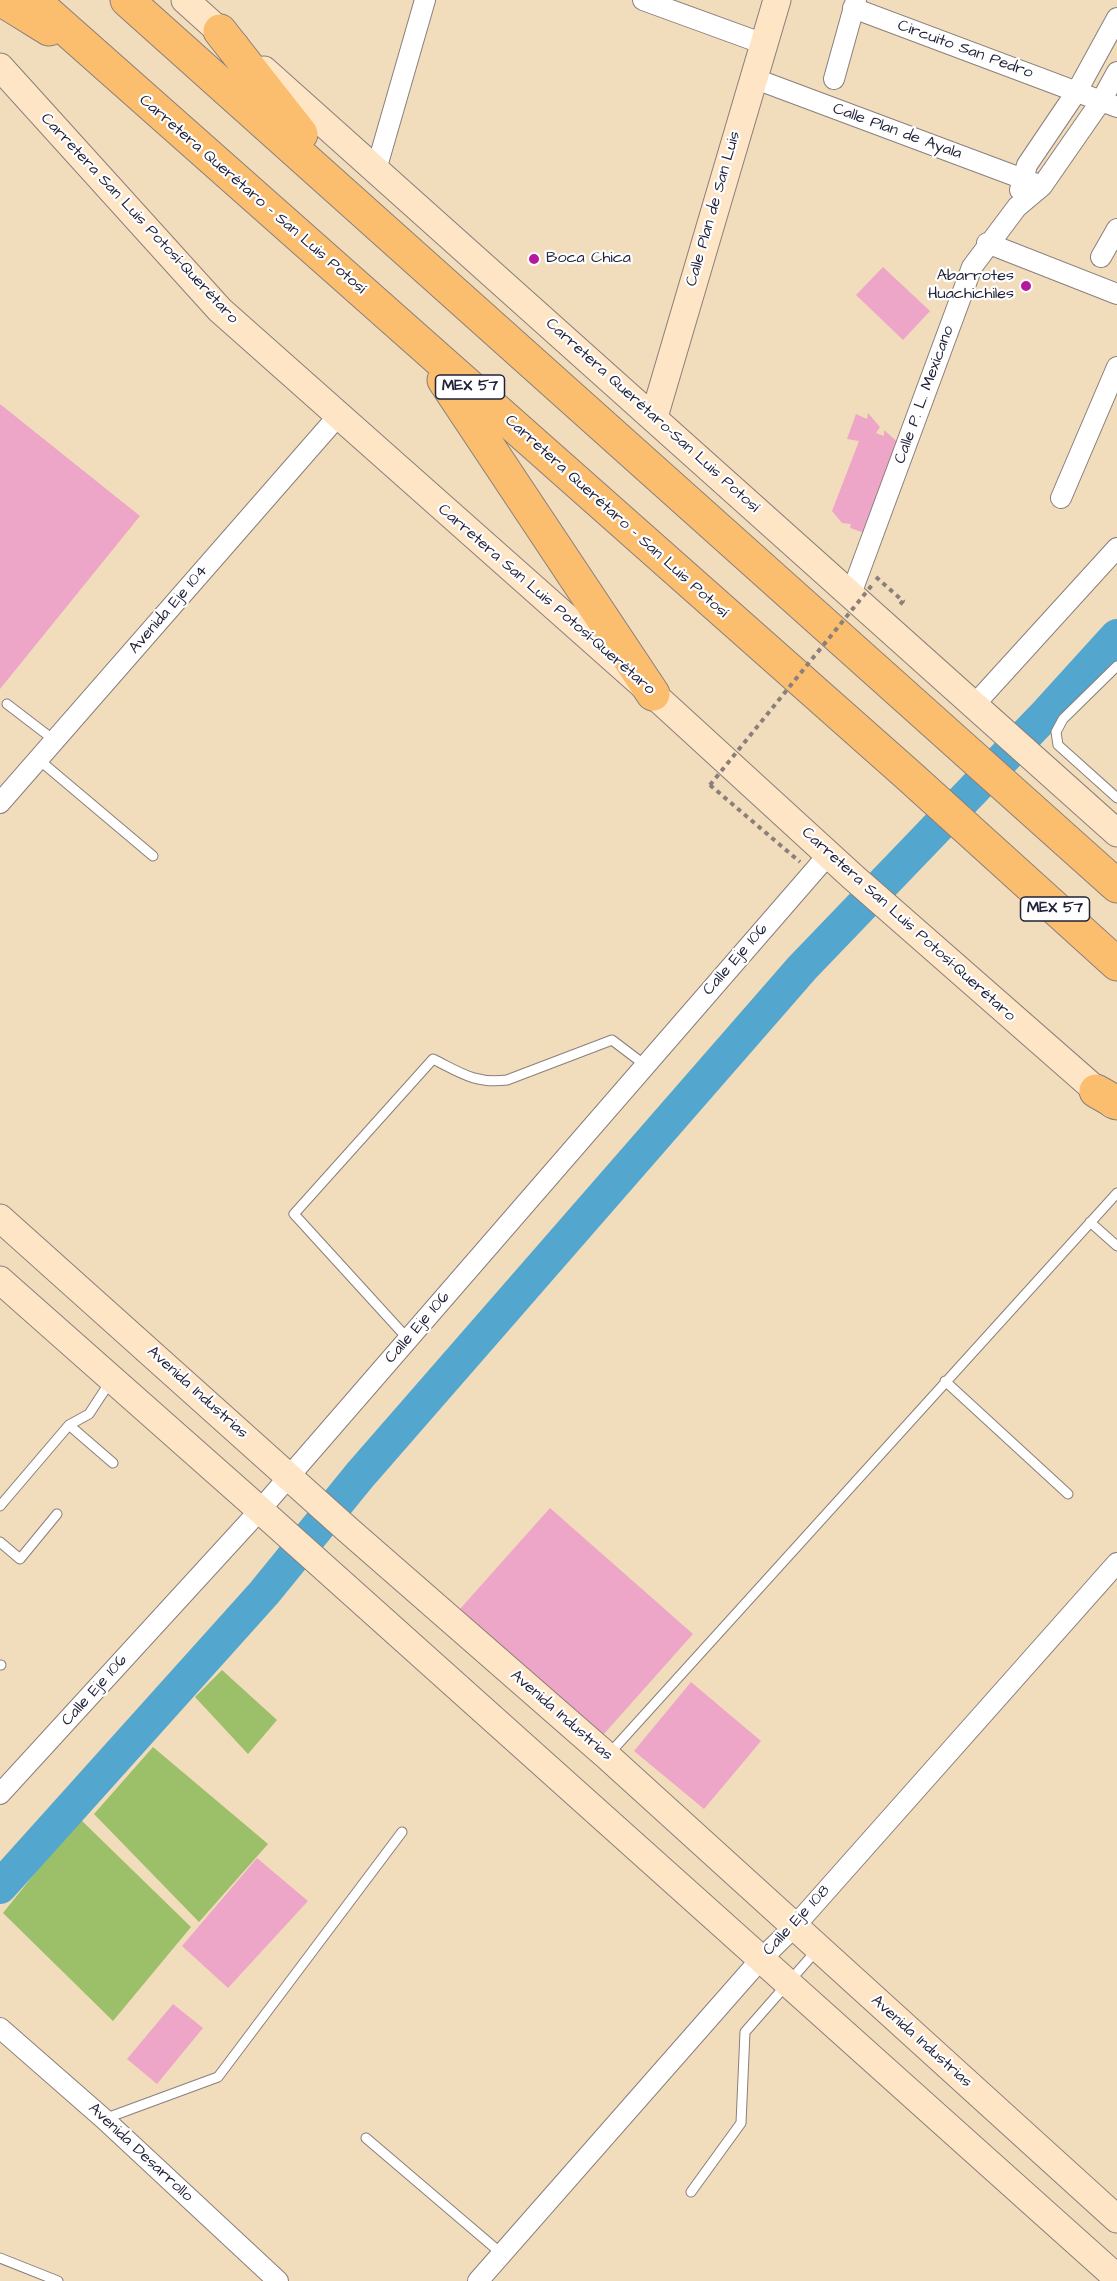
<!DOCTYPE html>
<html>
<head>
<meta charset="utf-8">
<style>
	body { margin:0 }
	canvas { display:block; background:#f1dcbc }
</style>
</head>
<body>
<canvas width="1117" height="2281"></canvas>
<script>
const ctx = document.querySelector('canvas').getContext('2d');
ctx.lineJoin = 'round';
function fillPath(path, color) { ctx.fillStyle = color; ctx.fill(path, 'evenodd'); }
function strokePath(path, color, width, dash) { ctx.strokeStyle = color; ctx.lineWidth = width; ctx.lineCap = dash ? 'butt' : 'round'; ctx.setLineDash(dash || []); ctx.stroke(path); }
function label(font, color, halo, rows, align = 'center') {
  ctx.font = font + ' "Architects Daughter",sans-serif'; ctx.lineWidth = 4.5; ctx.setLineDash([]); ctx.textBaseline = 'middle'; ctx.strokeStyle = halo; ctx.fillStyle = color; for (const [text, x, y, turn = 0] of rows) {
    ctx.save(); ctx.translate(x, y); ctx.rotate((+turn || 0) * Math.PI / 180); ctx.textAlign = isNaN(turn) ? turn : align; if (halo) ctx.strokeText(text, 0, 0); ctx.fillText(text, 0, 0); ctx.restore();
  }
}
fillPath(new Path2D(`
	M 222,1670 L 277,1720 L 248,1754 L 195,1697 Z
	M 153,1747 L 268,1844 L 199,1922 L 94,1814 Z
	M 79,1818 L 191,1927 L 113,2021 L 3,1913 Z`), '#9cbf69');
strokePath(new Path2D(`
	M 0,1887 L 264,1593 L 360,1475 L 802,968 L 1048,712 L 1117,636`), '#53a6ce', 34);
fillPath(new Path2D(`
	M 883,267 L 930,311 L 903,340 L 856,295 Z
	M 0,404 L 140,516 L 0,689 Z
	M 868,413 L 880,427 L 876,433 L 884,436 L 884,430 L 901,445 L 865,533 L 850,528 L 851,524 L 842,523 L 832,511 L 859,441 L 847,439 L 856,414 L 867,419 Z
	M 550,1508 L 693,1634 L 603,1735 L 460,1609 Z
	M 691,1682 L 761,1741 L 704,1809 L 634,1751 Z
	M 257,1858 L 308,1901 L 228,1988 L 182,1946 Z
	M 173,2004 L 203,2028 L 157,2084 L 127,2059 Z`), '#eea6c8');
const lane = new Path2D(`
	M 1117,666 L 1063,719 L 1056,732 L 1058,745 L 1117,798
	M 7,704 L 54,740
	M 38,759 L 153,856
	M 1090,1222 L 1117,1246
	M 408,1339 L 294,1214 L 433,1059 C 461,1073 475,1084 507,1080 L 612,1040 L 645,1065
	M 945,1381 L 1068,1494
	M 69,1425 L 113,1463
	M 0,1506 L 69,1425 L 89,1414 L 110,1382
	M 0,1542 L 20,1559 L 57,1514
	M 0,1665 L 1,1665
	M 609,1754 L 1117,1193
	M 104,2119 L 218,2077 L 402,1832
	M 366,2138 L 502,2254
	M 691,2192 L 741,2123 L 745,2032 L 816,1951
	M 0,2258 L 58,2281`);
const street = new Path2D(`
	M 643,0 L 764,44
	M 853,8 L 1117,107
	M 753,78 L 1042,186
	M 834,79 L 856,0
	M 376,170 L 425,0
	M 1020,190 L 1027,165 L 1077,91 L 1117,18
	M 987,243 L 1117,294
	M 1101,257 L 1117,229
	M 1061,498 L 1117,367
	M 851,594 L 972,267 L 1017,207 L 1042,186 L 1101,101 L 1117,72
	M 975,704 L 1117,548
	M 0,803 L 338,416
	M 0,1794 L 260,1510 L 828,855
	M 0,2028 L 104,2119 L 278,2281
	M 478,2281 L 760,1960 L 794,1927 L 1117,1563`);
const secondary = new Path2D(`
	M 185,0 L 235,45
	M 0,67 L 220,310 L 653,694 L 853,877 L 1112,1104
	M 264,70 L 1117,833
	M 654,417 L 777,0
	M 0,1218 L 347,1529 L 607,1756 L 1117,2219
	M 0,1280 L 260,1510 L 1117,2278`);
const highway = new Path2D(`
	M 2,0 L 49,29
	M 33,0 L 907,774 L 1117,964
	M 127,0 L 1117,886
	M 220,31 L 301,134
	M 444,380 L 653,694
	M 1096,1091 L 1117,1103`);
strokePath(lane, '#8a7f7c', 11);
strokePath(street, '#8a7f7c', 22);
strokePath(secondary, '#8a7f7c', 29);
strokePath(highway, '#8a7f7c', 35);
strokePath(new Path2D(`
	M 876,577 L 903,601 L 898,607
	M 710,785 L 800,862`), '#8a7f7c', 4, [4.5, 4.5]);
strokePath(lane, '#fff', 9);
strokePath(street, '#fff', 20);
strokePath(secondary, '#fde5c5', 27);
strokePath(highway, '#fbbd6e', 33);
strokePath(new Path2D(`
	M 710,785 L 872,585`), '#8a7f7c', 4, [4.5, 4.5]);
for (const [x, y, r, color] of [
	[534,259,6,"#b5179e"],
	[1026,286,6,"#b5179e"]
]) { const dot = new Path2D(); dot.arc(x, y, r, 0, 2 * Math.PI); ctx.fillStyle = color; ctx.fill(dot); strokePath(dot, '#fff', 2); }
for (const [x, y, w] of [
	[470,387,69],
	[1055,909,69]
]) { const box = new Path2D(); box.roundRect(x - w / 2, y - 12, w, 24, 4.5); ctx.fillStyle = '#fff'; ctx.fill(box); strokePath(box, '#22223b', 1.5); }
label('bold 15px', '#22223b', null, [
	["MEX 57",470,387],
	["MEX 57",1055,909]
]);
label('16px', '#22223b', '#fff', [
	["Circuito San Pedro",965,50,20],
	["Calle Plan de Ayala",897,132,20],
	["Carretera Querétaro - San Luis Potosí",252,195,41],
	["Calle Plan de San Luis",714,209,-74],
	["Carretera San Luis Potosí-Querétaro",139,219,47],
	["Calle P. L. Mexicano",925,395,-70],
	["Carretera Querétaro-San Luis Potosí",652,416,42],
	["Carretera Querétaro - San Luis Potosí",616,517,42],
	["Carretera San Luis Potosí-Querétaro",546,600,41],
	["Avenida Eje 104",169,610,-49],
	["Carretera San Luis Potosí-Querétaro",908,925,42],
	["Calle Eje 106",736,960,-49],
	["Calle Eje 106",418,1328,-49],
	["Avenida Industrias",197,1393,42],
	["Calle Eje 106",95,1691,-48],
	["Avenida Industrias",561,1716,41],
	["Calle Eje 108",797,1921,-47],
	["Avenida Industrias",921,2042,42],
	["Avenida Desarrollo",140,2153,43]
]);
label('16px', '#22223b', '#fff', [
	["Boca Chica",546,259],
	["Abarrotes",1014,277,"right"],
	["Huachichiles",1014,295,"right"]
], 'left');
</script>
</body>
</html>
